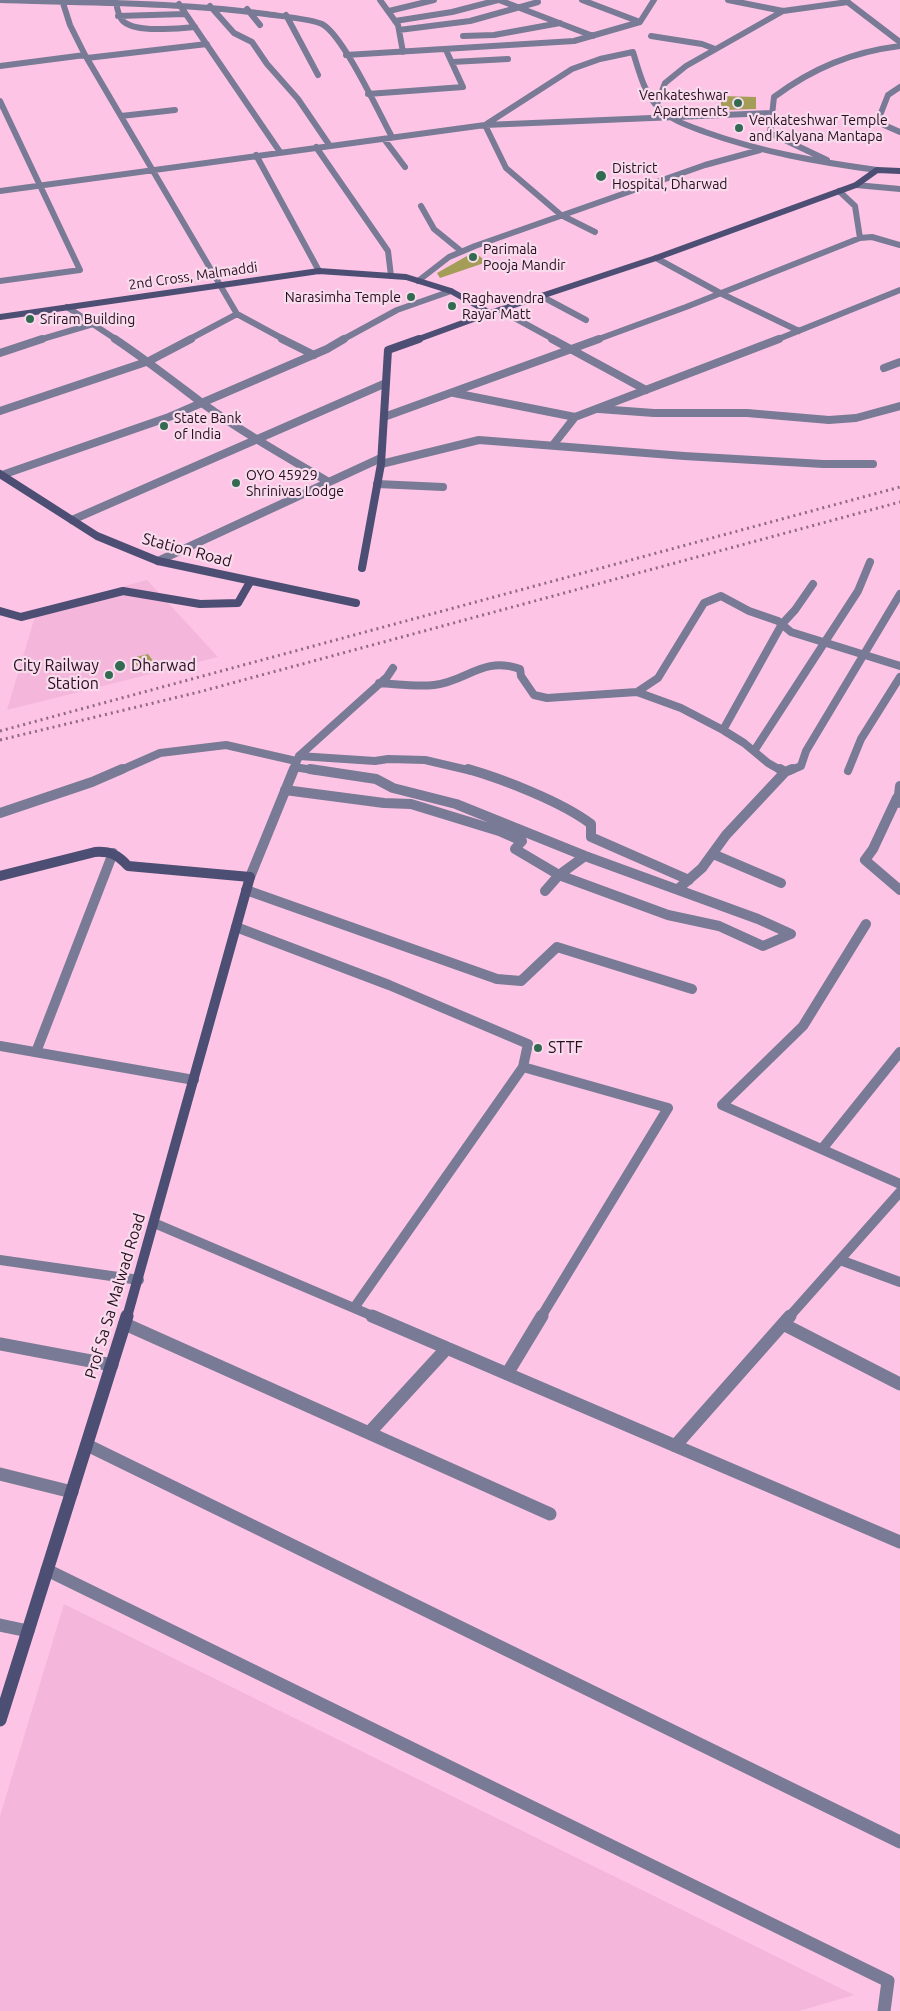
<!DOCTYPE html>
<html>
<head>
<meta charset="utf-8">
<style>
	body { margin:0 }
	canvas { display:block; background:#fdc4e5 }
</style>
</head>
<body>
<canvas width="900" height="2011"></canvas>
<script>
const ctx = document.querySelector('canvas').getContext('2d');
ctx.lineJoin = 'round';
function fillPath(path, color) { ctx.fillStyle = color; ctx.fill(path, 'evenodd'); }
function strokePath(path, color, width, dash) { ctx.strokeStyle = color; ctx.lineWidth = width; ctx.lineCap = dash ? 'butt' : 'round'; ctx.setLineDash(dash || []); ctx.stroke(path); }
function label(font, color, halo, rows, align = 'center') {
  ctx.font = font + ' Ubuntu,sans-serif'; ctx.lineWidth = 4.5; ctx.setLineDash([]); ctx.textBaseline = 'middle'; ctx.strokeStyle = halo; ctx.fillStyle = color; for (const [text, x, y, turn = 0] of rows) {
    ctx.save(); ctx.translate(x, y); ctx.rotate((+turn || 0) * Math.PI / 180); ctx.textAlign = isNaN(turn) ? turn : align; if (halo) ctx.strokeText(text, 0, 0); ctx.fillText(text, 0, 0); ctx.restore();
  }
}
fillPath(new Path2D(`
	M 147,580 L 218,657 L 7,710 L 37,610 Z
	M 64,1604 L 854,1995 L 799,2011 L 0,2011 L 0,1816 Z`), '#f4b6da');
fillPath(new Path2D(`
	M 721,96 L 756,97 L 756,109 L 721,110 Z
	M 474,252 L 487,262 L 440,278 L 437,273 Z
	M 148,654 L 157,666 L 140,670 L 132,658 Z`), '#a49d57');
strokePath(new Path2D(`
	M 0,0 C 89,3 178,2 266,14 C 279,16 312,19 322,24 C 343,35 379,113 392,137
	M 380,0 L 398,25 L 403,52
	M 499,0 L 593,36
	M 582,0 L 640,22
	M 728,0 L 783,11 L 848,2
	M 845,0 L 900,42
	M 116,2 C 117,8 118,15 122,20 C 134,34 178,28 195,27
	M 63,3 L 70,25 L 85,55 L 237,314 L 285,340
	M 179,4 L 280,152
	M 210,6 L 234,33 L 252,42 L 267,64 L 298,99 L 330,146
	M 247,9 L 260,25
	M 389,11 L 434,0
	M 286,15 L 318,75
	M 118,16 L 185,14
	M 395,21 L 452,12 L 498,0
	M 399,30 L 470,21 L 538,2
	M 463,36 L 494,35 L 560,23
	M 651,36 L 702,44 L 715,49
	M 346,55 L 574,41 L 640,22 L 654,0
	M 87,58 L 207,44
	M 452,62 L 508,59
	M 0,66 L 85,55
	M 900,87 L 888,95 L 879,118 L 884,125 L 900,132
	M 368,94 L 463,87 L 446,50
	M 0,101 L 80,270 L 0,281
	M 657,104 L 665,83 L 686,66 L 783,11
	M 121,116 L 175,110
	M 384,139 L 405,167
	M 316,147 L 388,251 L 391,276
	M 256,155 L 319,271
	M 827,160 L 770,133 L 774,97 C 813,68 852,52 900,46
	M 856,185 L 900,189
	M 0,191 L 485,125 L 771,113
	M 839,191 L 855,206 L 860,238
	M 421,206 L 434,229 L 461,251
	M 595,232 L 561,215 L 506,168 L 485,125 L 572,69 L 600,59 L 633,52 C 639,71 644,93 658,107 C 670,120 689,126 705,132 C 761,152 818,162 877,170
	M 656,258 L 722,294 L 799,331
	M 418,281 L 449,257 L 475,246 L 705,165 L 760,150
	M 541,296 L 586,320
	M 67,307 L 117,340
	M 500,310 L 555,340
	M 39,340 L 93,324
	M 188,340 L 237,314
	M 342,340 L 397,310 L 451,291
	M 596,340 L 686,307 L 860,238 L 872,237 L 900,245
	M 776,340 L 900,290`), '#797a95', 6);
strokePath(new Path2D(`
	M 115,339 C 145,359 173,381 202,403 C 242,432 286,457 329,482
	M 282,339 L 314,355
	M 552,339 L 646,390
	M 0,353 L 42,339
	M 884,368 L 900,362
	M 454,393 L 575,417
	M 599,409 L 654,413 L 747,413 L 829,420 L 856,418 L 900,406
	M 0,411 L 149,361 L 191,339
	M 384,417 L 599,339
	M 553,445 L 575,417 L 779,339
	M 381,464 L 479,440 L 684,456 L 823,464 L 873,464
	M 2,475 L 169,417 L 327,349 L 344,339
	M 377,484 L 443,487
	M 72,520 L 386,383
	M 158,561 L 381,458
	M 379,683 C 397,684 416,687 434,685 C 468,681 482,656 520,669 L 521,676 L 534,695 L 547,698 L 637,692 L 681,708 L 723,730 L 744,743 L 768,763 L 782,771
	M 637,692 L 658,678 L 704,603 L 721,596 L 749,611 L 778,621 L 791,632 L 900,666
	M 723,730 L 782,624 L 795,610 L 813,584
	M 754,751 L 858,591 L 870,562
	M 299,756 L 375,761 L 388,759 L 425,760 L 472,771
	M 294,767 L 319,771
	M 119,771 L 160,753 L 226,745 L 296,761
	M 293,771 L 299,756 L 387,677 L 393,668
	M 789,771 L 801,766 L 806,751 L 900,594
	M 848,771 L 861,739 L 900,677`), '#797a95', 8);
strokePath(new Path2D(`
	M 468,769 C 503,779 562,802 591,824 L 591,837 L 689,880
	M 785,772 L 792,769
	M 900,786 L 898,803 L 897,798 L 873,849 L 865,860 L 900,890
	M 285,790 L 384,803 L 411,804 L 499,831 L 522,841 L 515,849 L 559,875 L 668,915 L 719,926 L 763,946 L 791,934 L 758,919 L 585,856 L 456,804 L 393,788 L 376,779 L 310,769
	M 0,813 L 92,782 L 122,769
	M 713,854 L 781,883
	M 250,877 L 294,769
	M 678,889 L 702,868 L 726,835 L 785,772 L 780,769
	M 246,890 L 497,979 L 521,981 L 557,947 L 692,989
	M 545,891 L 559,875 L 585,856
	M 866,924 L 803,1026 L 722,1105 L 900,1184
	M 236,927 L 389,985 L 528,1044 L 523,1067
	M 0,1046 L 194,1080
	M 36,1052 L 113,853
	M 822,1149 L 900,1052
	M 154,1223 L 375,1317
	M 0,1260 L 139,1280
	M 840,1260 L 900,1282
	M 354,1308 L 523,1067 L 668,1108 L 541,1317
	M 789,1317 L 900,1192`), '#797a95', 10);
strokePath(new Path2D(`
	M 372,1316 L 900,1542
	M 125,1324 L 550,1514
	M 783,1324 L 900,1384
	M 0,1344 L 112,1365
	M 507,1374 L 542,1316
	M 369,1433 L 447,1348
	M 87,1445 L 900,1842
	M 675,1446 L 790,1316
	M 0,1474 L 72,1492
	M 47,1570 L 888,1981 L 884,2011
	M 0,1625 L 28,1631`), '#797a95', 13);
strokePath(new Path2D(`
	M 0,317 L 319,271 L 406,277 L 451,291 L 490,313 L 656,258 L 856,185 L 877,170 L 900,171
	M 416,340 L 490,313`), '#4d4e74', 6);
strokePath(new Path2D(`
	M 0,474 L 97,536 L 158,561 L 356,603
	M 362,568 L 381,464 L 388,350 L 419,339
	M 0,611 L 21,617 L 123,591 L 200,604 L 238,603 L 250,582`), '#4d4e74', 8);
strokePath(new Path2D(`
	M 0,876 L 95,852 C 111,851 118,855 128,866 L 250,877 L 127,1317`), '#4d4e74', 10);
strokePath(new Path2D(`
	M 0,1720 L 127,1316`), '#4d4e74', 13);
strokePath(new Path2D(`
	M 0,731 L 900,487
	M 0,740 L 199,692 L 900,502`), '#926982', 3, [2, 4]);
for (const [x, y, r, color] of [
	[738,103,5,"#336b52"],
	[739,128,5,"#336b52"],
	[601,176,6,"#336b52"],
	[473,257,5,"#336b52"],
	[411,297,5,"#336b52"],
	[452,306,5,"#336b52"],
	[30,319,5,"#336b52"],
	[164,426,5,"#336b52"],
	[236,483,5,"#336b52"],
	[120,666,6,"#336b52"],
	[109,675,5,"#336b52"],
	[538,1048,5,"#336b52"]
]) { const dot = new Path2D(); dot.arc(x, y, r, 0, 2 * Math.PI); ctx.fillStyle = color; ctx.fill(dot); strokePath(dot, '#f8dbec', 2); }
label('14px', '#270e1e', '#f8dbec', [
	["Venkateshwar",728,95,"right"],
	["Apartments",728,111,"right"],
	["Venkateshwar Temple",749,120],
	["and Kalyana Mantapa",749,136],
	["District",612,168],
	["Hospital, Dharwad",612,184],
	["Parimala",483,249],
	["Pooja Mandir",483,265],
	["Narasimha Temple",401,297,"right"],
	["Raghavendra",462,298],
	["Rayar Matt",462,314],
	["Sriram Building",40,319],
	["State Bank",174,418],
	["of India",174,434],
	["OYO 45929",246,475],
	["Shrinivas Lodge",246,491]
], 'left');
label('14px', '#270e1e', '#f8dbec', [
	["2nd Cross, Malmaddi",193,276,-8]
]);
label('16px', '#270e1e', '#f8dbec', [
	["Station Road",187,550,15],
	["Prof Sa Sa Malwad Road",115,1296,-73]
]);
label('16px', '#270e1e', '#f8dbec', [
	["City Railway",99,666,"right"],
	["Station",99,684,"right"],
	["Dharwad",131,666],
	["STTF",548,1048]
], 'left');
</script>
</body>
</html>
